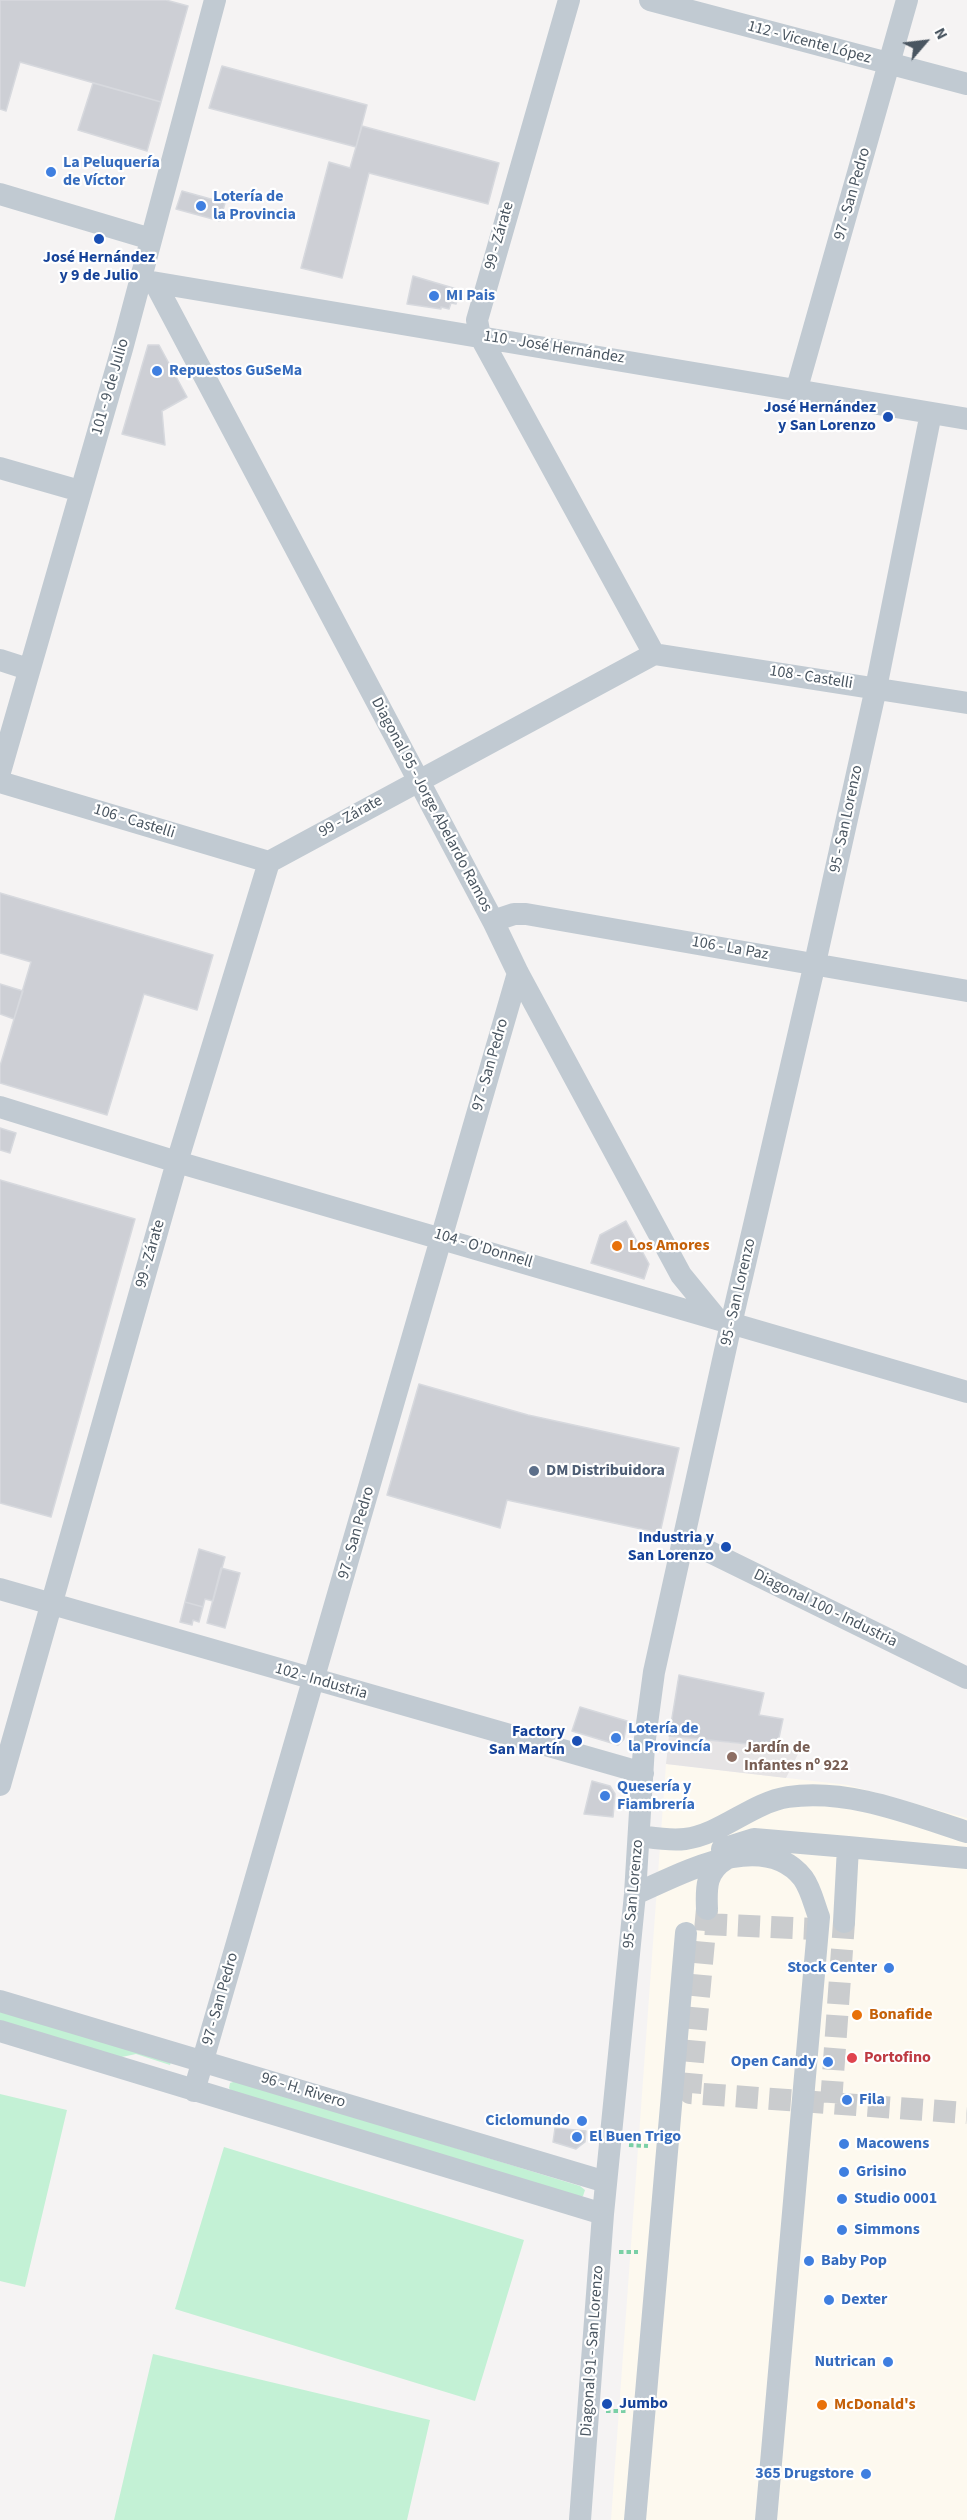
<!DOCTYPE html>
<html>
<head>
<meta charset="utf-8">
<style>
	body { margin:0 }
	#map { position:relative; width:967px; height:2520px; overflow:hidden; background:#f5f3f3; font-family:"Source Sans 3",sans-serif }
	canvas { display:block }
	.north { position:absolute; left:895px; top:12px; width:60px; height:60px; -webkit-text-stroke:4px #fff; paint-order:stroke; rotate:62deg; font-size:16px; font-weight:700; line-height:24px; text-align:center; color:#4a5661 }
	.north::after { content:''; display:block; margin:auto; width:21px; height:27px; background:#4a5661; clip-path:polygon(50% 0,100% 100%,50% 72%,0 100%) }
</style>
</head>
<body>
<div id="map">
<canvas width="967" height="2520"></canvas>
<div class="north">N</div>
</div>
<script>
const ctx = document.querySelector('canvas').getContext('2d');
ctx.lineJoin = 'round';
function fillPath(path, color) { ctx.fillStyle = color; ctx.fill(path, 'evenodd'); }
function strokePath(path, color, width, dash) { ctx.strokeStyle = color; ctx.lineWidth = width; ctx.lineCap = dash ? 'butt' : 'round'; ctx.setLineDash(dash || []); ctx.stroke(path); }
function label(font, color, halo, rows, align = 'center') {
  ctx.font = font + ' "Source Sans 3",sans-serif'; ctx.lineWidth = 4.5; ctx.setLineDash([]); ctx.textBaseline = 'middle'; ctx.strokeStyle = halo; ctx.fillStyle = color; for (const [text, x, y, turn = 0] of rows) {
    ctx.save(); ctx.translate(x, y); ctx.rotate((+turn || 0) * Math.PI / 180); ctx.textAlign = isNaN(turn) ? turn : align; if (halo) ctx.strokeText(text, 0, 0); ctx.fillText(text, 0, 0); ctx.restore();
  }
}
fillPath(new Path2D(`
	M 666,1764 L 848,1785 L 967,1818 L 967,2520 L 611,2520 Z`), '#fdf9ef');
fillPath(new Path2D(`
	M 669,1736 L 800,1750 L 786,1778 L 666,1764 Z`), '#e6e4e5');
fillPath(new Path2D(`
	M 0,2010 L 171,2062 L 170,2065 L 136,2054 L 117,2058 L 0,2022 Z
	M 236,2081 L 580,2186 L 585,2190 L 583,2196 L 579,2198 L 233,2093 L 229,2088 L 230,2083 Z
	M 0,2094 L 67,2110 L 25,2287 L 0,2281 Z
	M 224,2147 L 524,2240 L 475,2401 L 175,2309 Z
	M 153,2354 L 430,2420 L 407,2520 L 114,2520 Z`), '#c3f1d5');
const building = new Path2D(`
	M 0,0 L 166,0 L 188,6 L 161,102 L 20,62 L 6,111 L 0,109 Z
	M 222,66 L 367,105 L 356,147 L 209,108 Z
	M 93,83 L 161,102 L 147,151 L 78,130 Z
	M 362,126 L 499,163 L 488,204 L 369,173 L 342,278 L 301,268 L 329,162 L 350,168 Z
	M 182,191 L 225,203 L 220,221 L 176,209 Z
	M 413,276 L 460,290 L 456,304 L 451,303 L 449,309 L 441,307 L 441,309 L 407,304 Z
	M 148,345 L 159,345 L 187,397 L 162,411 L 165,445 L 122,434 Z
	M 0,893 L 213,955 L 197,1010 L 144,994 L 107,1115 L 0,1083 L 0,1066 L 31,962 L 0,953 Z
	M 0,984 L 23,991 L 14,1019 L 0,1014 Z
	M 0,1128 L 16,1133 L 10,1153 L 0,1150 Z
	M 0,1180 L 135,1219 L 51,1517 L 0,1503 Z
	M 626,1221 L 649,1264 L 644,1279 L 591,1263 L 600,1235 Z
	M 419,1384 L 528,1415 L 679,1448 L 660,1533 L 507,1500 L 500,1528 L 387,1495 Z
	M 199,1549 L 225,1557 L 213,1601 L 205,1599 L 203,1607 L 185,1602 Z
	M 221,1568 L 240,1573 L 225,1628 L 207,1623 Z
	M 185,1602 L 203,1607 L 199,1622 L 193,1620 L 192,1625 L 180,1622 Z
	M 679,1675 L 764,1693 L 759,1715 L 783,1719 L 777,1747 L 669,1736 Z
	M 580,1707 L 627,1721 L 624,1739 L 618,1745 L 572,1731 Z
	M 592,1781 L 610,1786 L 615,1794 L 613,1817 L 584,1814 Z
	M 555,2128 L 586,2131 L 585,2142 L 576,2149 L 553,2142 Z`);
fillPath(building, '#cdcfd5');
strokePath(building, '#d7d9de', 1.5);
strokePath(new Path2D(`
	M 707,1909 L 690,2093 L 967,2113
	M 705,1924 L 836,1930
	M 831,2103 L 844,1922`), '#caccce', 22, [22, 11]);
strokePath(new Path2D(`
	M 629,2145 L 648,2146
	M 619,2252 L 638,2252
	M 606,2411 L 626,2411`), '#7ad0a6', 4, [4.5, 3]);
strokePath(new Path2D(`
	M 569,0 L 477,320 L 480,336 L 654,654
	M 650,0 L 967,84
	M 0,194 L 151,239
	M 146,281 L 967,419
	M 155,283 L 493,921 L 518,973 L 681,1275 L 717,1319
	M 797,388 L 907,0
	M 0,468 L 80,491
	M 654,654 L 967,703
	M 0,660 L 28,669
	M 0,772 L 122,349 L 215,0
	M 0,782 L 269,862
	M 493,921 L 514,914 L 526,914 L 967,991
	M 0,1107 L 177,1162 L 967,1392
	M 682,1543 L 708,1551 L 967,1678
	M 0,1589 L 643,1773
	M 0,1785 L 177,1162 L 269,862 L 654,654
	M 639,1836 C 654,1838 670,1841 685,1839 C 722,1834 751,1803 788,1797 C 847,1788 911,1814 967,1832
	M 848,1847 L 967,1858
	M 722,1849 L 754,1839 L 848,1847 L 844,1922
	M 635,1894 C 679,1875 763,1827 803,1878 C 811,1889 814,1904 819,1917 L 766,2520
	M 707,1909 C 706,1887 706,1871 726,1859
	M 0,2001 L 606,2182
	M 0,2031 L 603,2214
	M 194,2091 L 518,973
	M 580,2520 L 603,2214 L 635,1894 L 644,1746 L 654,1672 L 731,1324 L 815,963 L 876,688 L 931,413
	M 635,2520 L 686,1933`), '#c1cad2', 22);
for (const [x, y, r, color] of [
	[51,172,6,"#3f7fe0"],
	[201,206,6,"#3f7fe0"],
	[99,239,6,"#1a4fb4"],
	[434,296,6,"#3f7fe0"],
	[157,371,6,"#3f7fe0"],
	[888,417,6,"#1a4fb4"],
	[617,1246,6,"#e8710a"],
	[534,1471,6,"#5c6f8a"],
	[726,1547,6,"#1a4fb4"],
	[616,1738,6,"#3f7fe0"],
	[577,1741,6,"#1a4fb4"],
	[732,1757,6,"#8d6e63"],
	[605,1796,6,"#3f7fe0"],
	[889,1968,6,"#3f7fe0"],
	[857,2015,6,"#e8710a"],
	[852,2058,6,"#e0444e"],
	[828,2062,6,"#3f7fe0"],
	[847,2100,6,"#3f7fe0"],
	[582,2121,6,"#3f7fe0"],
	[577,2137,6,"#3f7fe0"],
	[844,2144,6,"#3f7fe0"],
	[844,2172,6,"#3f7fe0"],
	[842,2199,6,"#3f7fe0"],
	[842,2230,6,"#3f7fe0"],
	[809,2261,6,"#3f7fe0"],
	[829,2300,6,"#3f7fe0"],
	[888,2362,6,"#3f7fe0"],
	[607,2404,6,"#1a4fb4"],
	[822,2405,6,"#e8710a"],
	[866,2474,6,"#3f7fe0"]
]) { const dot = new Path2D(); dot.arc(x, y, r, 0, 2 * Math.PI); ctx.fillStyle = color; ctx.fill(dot); strokePath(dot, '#fff', 2); }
label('16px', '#4a5661', '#fff', [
	["112 - Vicente López",809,43,15],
	["97 - San Pedro",853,194,-74],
	["99 - Zárate",500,236,-74],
	["110 - José Hernández",554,348,9],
	["101 - 9 de Julio",111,387,-74],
	["108 - Castelli",811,678,9],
	["Diagonal 95 - Jorge Abelardo Ramos",431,805,62],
	["99 - Zárate",351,817,-29],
	["95 - San Lorenzo",847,819,-78],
	["106 - Castelli",134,822,17],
	["106 - La Paz",730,949,10],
	["97 - San Pedro",491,1065,-74],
	["104 - O'Donnell",483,1249,17],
	["99 - Zárate",151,1254,-74],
	["95 - San Lorenzo",739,1292,-77],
	["97 - San Pedro",357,1533,-74],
	["Diagonal 100 - Industria",825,1609,26],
	["102 - Industria",321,1682,16],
	["95 - San Lorenzo",634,1894,-85],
	["97 - San Pedro",221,1999,-74],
	["96 - H. Rivero",303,2091,17],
	["Diagonal 91 - San Lorenzo",593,2351,-86]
]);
label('bold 16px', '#366cbe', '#fff', [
	["La Peluquería",63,163],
	["de Víctor",63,181],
	["Lotería de",213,197],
	["la Provincia",213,215],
	["MI Pais",446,296],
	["Repuestos GuSeMa",169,371],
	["Lotería de",628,1729],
	["la Provincía",628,1747],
	["Quesería y",617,1787],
	["Fiambrería",617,1805],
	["Stock Center",877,1968,"right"],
	["Open Candy",816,2062,"right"],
	["Fila",859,2100],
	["Ciclomundo",570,2121,"right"],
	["El Buen Trigo",589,2137],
	["Macowens",856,2144],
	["Grisino",856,2172],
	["Studio 0001",854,2199],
	["Simmons",854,2230],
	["Baby Pop",821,2261],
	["Dexter",841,2300],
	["Nutrican",876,2362,"right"],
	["365 Drugstore",854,2474,"right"]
], 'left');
label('bold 16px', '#164399', '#fff', [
	["José Hernández",99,258,"center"],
	["y 9 de Julio",99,276,"center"],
	["José Hernández",876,408],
	["y San Lorenzo",876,426],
	["Industria y",714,1538],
	["San Lorenzo",714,1556],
	["Factory",565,1732],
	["San Martín",565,1750],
	["Jumbo",619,2404,"left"]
], 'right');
label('bold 16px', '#c56008', '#fff', [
	["Los Amores",629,1246],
	["Bonafide",869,2015],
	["McDonald's",834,2405]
], 'left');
label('bold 16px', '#4e5e75', '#fff', [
	["DM Distribuidora",546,1471]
], 'left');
label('bold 16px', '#785e54', '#fff', [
	["Jardín de",744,1748],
	["Infantes nº 922",744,1766]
], 'left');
label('bold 16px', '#be3a42', '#fff', [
	["Portofino",864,2058]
], 'left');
</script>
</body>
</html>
